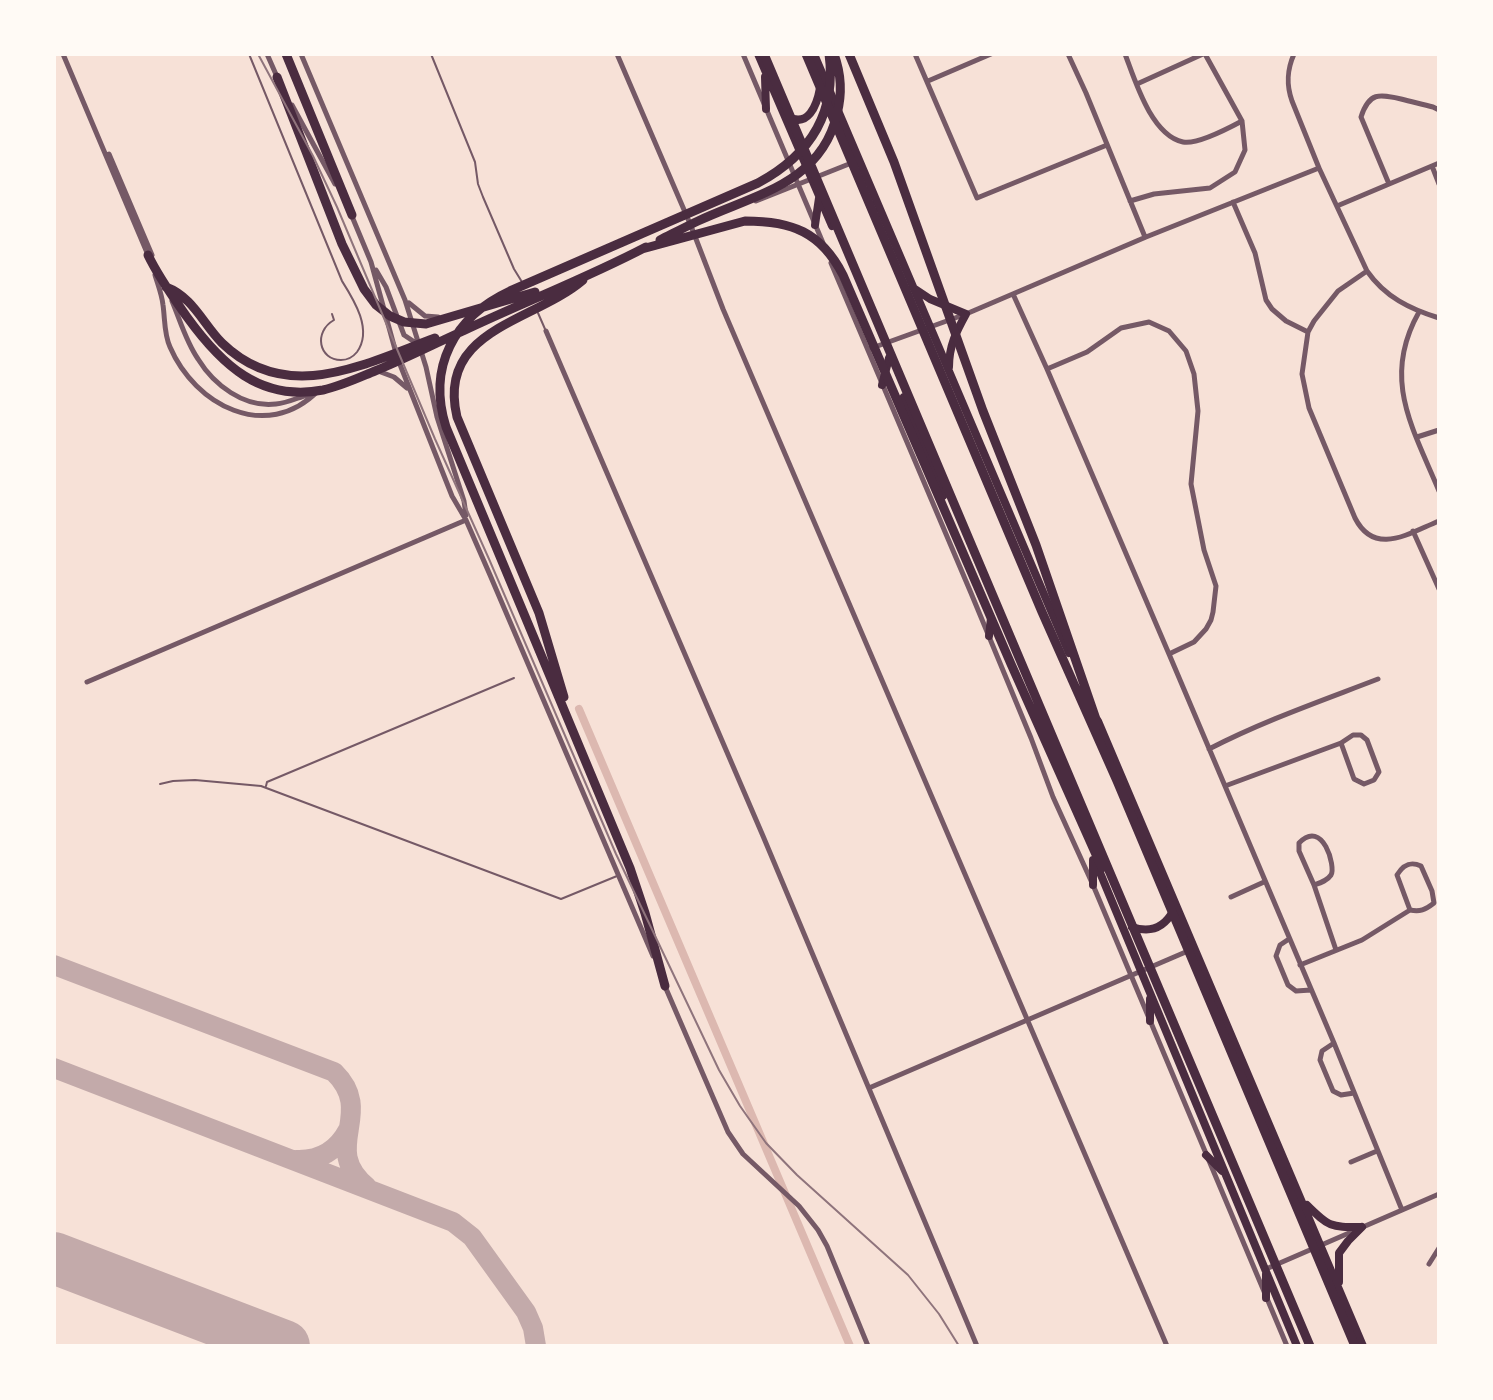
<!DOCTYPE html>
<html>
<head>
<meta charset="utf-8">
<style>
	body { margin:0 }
	#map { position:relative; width:1493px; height:1400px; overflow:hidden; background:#f7e1d7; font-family:Figtree,sans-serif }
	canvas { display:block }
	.frame { position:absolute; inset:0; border:56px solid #fffaf5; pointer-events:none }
</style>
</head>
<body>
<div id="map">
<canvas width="1493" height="1400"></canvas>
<div class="frame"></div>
</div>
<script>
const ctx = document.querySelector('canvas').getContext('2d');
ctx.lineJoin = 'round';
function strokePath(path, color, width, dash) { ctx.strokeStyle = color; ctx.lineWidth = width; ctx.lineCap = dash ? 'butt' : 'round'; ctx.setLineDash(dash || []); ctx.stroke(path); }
strokePath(new Path2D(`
	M 579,709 L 850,1346`), '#dcb8b0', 8);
strokePath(new Path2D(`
	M 54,965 L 334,1072 C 377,1114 319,1147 367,1187
	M 54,1068 L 453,1222 L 472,1237 L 526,1312 L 533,1328 L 536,1346
	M 296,1160 C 319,1161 337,1151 348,1130`), '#c3aaaa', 20);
strokePath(new Path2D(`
	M 54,1258 L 284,1346`), '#c3aaaa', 52);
strokePath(new Path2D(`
	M 249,54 L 342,281 C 354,300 373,330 357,352 C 353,357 347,360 341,360 C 319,360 313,332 334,320 L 332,314
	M 431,54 L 475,162 L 478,184 L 483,197 L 514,269 L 522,282
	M 538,313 L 545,329
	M 160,784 L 173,781 L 195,780 L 261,786 L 561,899 L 617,876
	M 266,786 L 267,782 L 514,678`), '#755966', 2);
strokePath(new Path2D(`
	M 63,54 L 148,255
	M 267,54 L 278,79
	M 301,54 L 405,300 L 426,367 L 437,417 L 464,501 L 466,515
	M 617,54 L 691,226 L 723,309 L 1167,1346
	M 743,54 L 823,243
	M 915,54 L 977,198 L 1107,145
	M 1068,54 L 1086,93 L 1145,237
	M 1125,54 C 1135,80 1151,135 1183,142 C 1197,145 1229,128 1242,121
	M 1294,54 C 1287,70 1286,84 1292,101 L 1319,168 L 1367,271 C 1385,297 1410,309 1439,318
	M 928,81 L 991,54
	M 1137,84 L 1203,54
	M 292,105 L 335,184
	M 109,154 L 152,255
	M 1432,166 L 1439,184
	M 1389,184 L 1361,117 C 1369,92 1379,94 1401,99 C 1412,102 1422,104 1433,107 L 1439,110
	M 756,201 L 854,162
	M 1130,201 L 1154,194 L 1210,188 L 1235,172 L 1245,150 L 1242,121 L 1205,54
	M 1233,202 L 1255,253 L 1266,300 L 1272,309 L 1286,321 L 1308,332
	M 1337,206 L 1439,163
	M 351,214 L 371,262 L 396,353
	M 831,263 L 971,593 L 1031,738 L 1053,797 L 1093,885 L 1287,1346
	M 376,270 L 386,287 L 404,335 L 416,343
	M 1367,271 L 1338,291 L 1314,321 L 1308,332 L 1302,374 L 1309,408 L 1355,518 C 1375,557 1409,533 1439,521
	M 155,275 C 158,285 162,295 163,305 C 165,319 164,334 170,347 C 195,405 266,443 318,391
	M 1013,294 L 1047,369 L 1169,654 L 1334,1043 L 1402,1210
	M 172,301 C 180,320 186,342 198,359 C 214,385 244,408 276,404 C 287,403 297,398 307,395
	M 409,303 L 425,316 L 438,317
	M 1419,312 C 1381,379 1413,428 1439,491
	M 546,331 L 763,836 L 977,1346
	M 872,348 L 966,314 L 1146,237 L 1319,168
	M 399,362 L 452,496 L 466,520 L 490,575 L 653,956
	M 1047,369 L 1087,352 L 1121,328 L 1149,322 L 1169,331 L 1186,351 L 1194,374 L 1198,411 L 1191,484 L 1204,550 L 1216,586 L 1213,612 L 1211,620 L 1206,629 L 1194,642 L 1169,654
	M 378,371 L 394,377 L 407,388
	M 1417,437 L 1439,430
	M 1413,531 L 1439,589
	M 87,682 L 466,520
	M 1209,749 C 1263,721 1321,701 1378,679
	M 1225,786 L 1341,743 L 1353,735 L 1361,735 L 1367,740 L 1379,772 L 1374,780 L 1364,784 L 1354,779 L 1341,743
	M 1314,885 C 1320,883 1327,881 1331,875 C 1336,867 1323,818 1299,843 L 1299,851 L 1314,885 L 1336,950
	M 1231,897 L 1264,882
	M 1289,939 L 1280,945 L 1276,956 L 1288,985 L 1296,991 L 1311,990
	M 1300,965 L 1362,940 L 1410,910 L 1397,875 C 1403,865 1410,861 1421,866 L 1432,891 L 1434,903 C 1425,910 1420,912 1410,910
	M 664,984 L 728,1132 L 743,1154 L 799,1206 L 818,1230 L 827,1246 L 868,1346
	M 1334,1043 L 1322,1051 L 1320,1060 L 1333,1091 L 1341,1095 L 1354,1093
	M 869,1088 L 1188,951
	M 1351,1162 L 1377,1151
	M 1429,1264 L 1439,1248
	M 1266,1269 L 1439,1194`), '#755966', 5);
strokePath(new Path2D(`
	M 758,54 L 832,226
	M 814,54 L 1069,653
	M 765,77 L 766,109
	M 787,116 C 808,129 817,105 820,88
	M 815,225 L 819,198
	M 912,287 L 930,299 L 966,314 C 956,332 949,346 949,367
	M 882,385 L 889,358
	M 904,397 L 943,496
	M 989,636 L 991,618
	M 1098,721 L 1363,1346
	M 1093,860 L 1093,885
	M 1096,863 L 1297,1346
	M 1132,927 C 1150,933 1164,928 1173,911
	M 1150,1021 L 1150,999
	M 1206,1155 L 1222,1171
	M 1307,1205 C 1329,1227 1330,1227 1361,1227
	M 1339,1282 L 1339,1253 L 1348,1241 L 1362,1227
	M 1266,1298 L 1266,1274`), '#4a2c40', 8);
strokePath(new Path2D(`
	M 286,54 L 352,215
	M 764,54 L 1310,1346
	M 806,54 L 1042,612 L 1117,781 L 1355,1346
	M 849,54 L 894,162 L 983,411 L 1036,545 L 1098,725
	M 277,77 L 342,244 L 364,289 L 376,305 L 390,316 L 404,322 L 426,324 L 535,292
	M 660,240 C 672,234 685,227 698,221 C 753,195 821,184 837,114 C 842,95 841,73 834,54
	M 642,249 L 745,221 C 792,221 821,232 843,275 L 1011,664 L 1102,868
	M 148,255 C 159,278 173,297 187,317 C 221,364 260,402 323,390 C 341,386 358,378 375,371 C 405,359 434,344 463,331 C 524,302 587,278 646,247
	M 166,287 C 193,297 203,324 222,343 C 287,406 364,364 435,338
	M 564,697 L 539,613 L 457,417 C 436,329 534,322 583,280
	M 665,986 L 645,913 L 630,868 L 446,427 C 427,367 454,317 510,291 L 758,183 C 810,155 837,114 829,54`), '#4a2c40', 9);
strokePath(new Path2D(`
	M 258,54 L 313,156 L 337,207 L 435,439 L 489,559 L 616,854 L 719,1070 L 740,1106 L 766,1143 L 797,1175 L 908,1275 L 939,1314 L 959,1346`), '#8f747c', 2);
</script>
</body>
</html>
